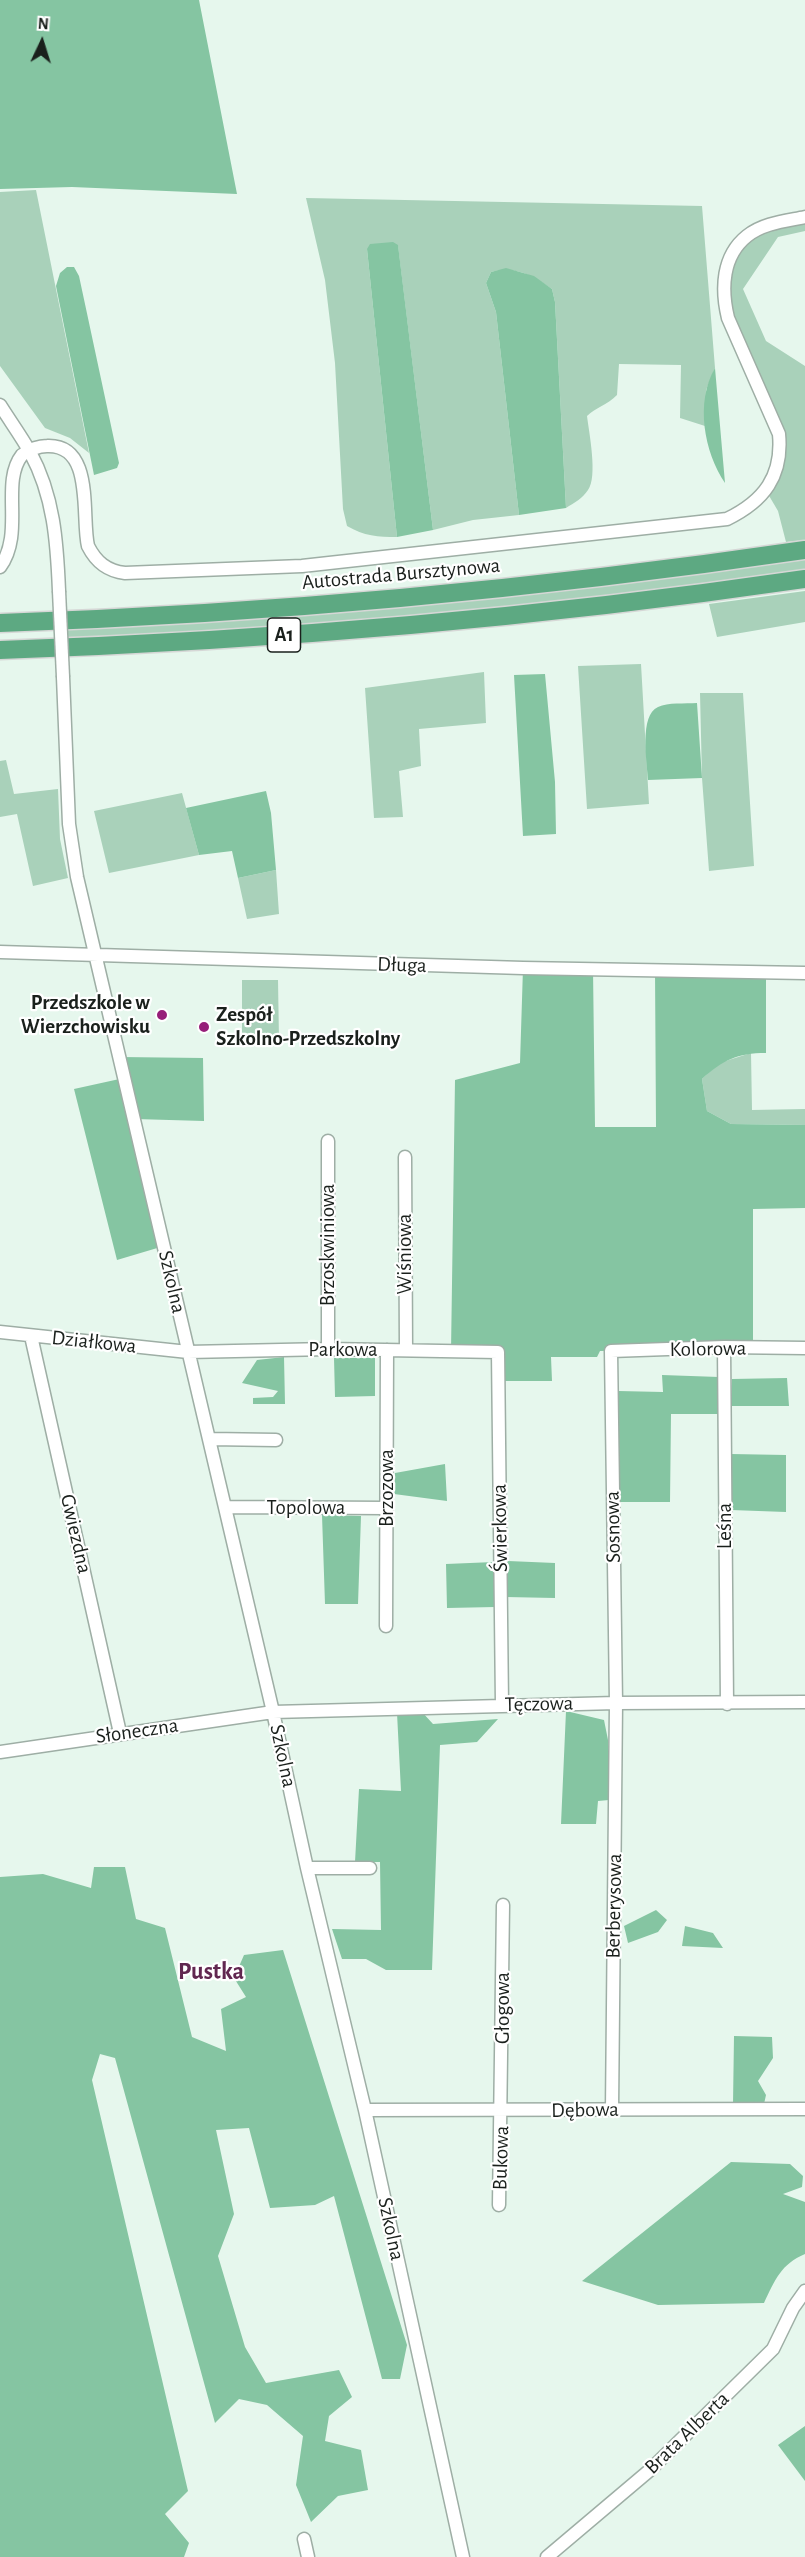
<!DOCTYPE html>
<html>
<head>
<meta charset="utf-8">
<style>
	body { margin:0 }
	#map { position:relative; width:805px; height:2557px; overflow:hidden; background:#e6f7ed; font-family:"Alegreya Sans",sans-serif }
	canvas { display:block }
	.north { position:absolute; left:12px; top:12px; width:60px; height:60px; -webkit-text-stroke:4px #fff; paint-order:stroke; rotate:4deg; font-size:16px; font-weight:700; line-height:24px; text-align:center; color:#1a201c }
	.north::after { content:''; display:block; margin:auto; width:21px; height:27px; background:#1a201c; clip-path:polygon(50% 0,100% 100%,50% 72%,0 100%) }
</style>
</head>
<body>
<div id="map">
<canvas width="805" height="2557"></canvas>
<div class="north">N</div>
</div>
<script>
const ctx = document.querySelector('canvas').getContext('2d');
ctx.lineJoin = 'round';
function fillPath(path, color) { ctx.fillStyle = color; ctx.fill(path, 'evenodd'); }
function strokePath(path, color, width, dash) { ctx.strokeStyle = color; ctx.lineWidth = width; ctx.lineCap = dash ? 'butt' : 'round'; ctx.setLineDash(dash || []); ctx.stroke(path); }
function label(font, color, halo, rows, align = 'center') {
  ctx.font = font + ' "Alegreya Sans",sans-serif'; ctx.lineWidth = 4.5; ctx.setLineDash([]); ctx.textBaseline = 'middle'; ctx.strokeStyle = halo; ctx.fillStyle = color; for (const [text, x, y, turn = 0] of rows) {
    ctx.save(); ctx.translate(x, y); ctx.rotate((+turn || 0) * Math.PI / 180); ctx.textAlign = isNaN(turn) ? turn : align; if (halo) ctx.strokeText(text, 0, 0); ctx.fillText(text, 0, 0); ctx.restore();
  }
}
fillPath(new Path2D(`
	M 36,190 L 89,453 L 70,438 L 45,428 L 0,366 L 0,192 Z
	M 306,198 L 702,206 L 715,368 L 706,390 L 705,426 L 680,418 L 681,365 L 619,364 L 617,395 C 607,405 595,408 587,416 C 589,432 598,477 588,490 C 583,498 574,503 566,508 L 555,302 L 552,289 C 531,275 516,266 491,272 L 486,283 L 496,312 L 519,515 L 473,520 L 433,530 L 398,246 L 367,249 L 397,537 C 378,537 364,536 347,526 L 343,509 L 335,363 L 325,280 Z
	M 805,221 L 805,231 L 778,237 L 743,289 L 766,341 L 805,366 L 805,540 L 786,542 L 778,511 L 768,494 C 779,481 783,468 784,450 L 731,317 L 728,289 L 734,261 L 741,249 L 755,236 L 768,229 Z
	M 805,557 L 805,574 L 424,617 L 67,642 L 67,625 Z
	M 805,591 L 805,622 L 717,637 L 709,604 Z
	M 641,664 L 649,804 L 587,809 L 578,666 Z
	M 484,672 L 486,723 L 419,729 L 421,766 L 399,771 L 403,817 L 374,818 L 365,688 Z
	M 743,693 L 754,866 L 709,871 L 702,778 L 700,693 Z
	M 6,760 L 14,794 L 58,789 L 60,839 L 68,878 L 33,886 L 17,814 L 0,817 L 0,761 Z
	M 182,793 L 199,855 L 109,873 L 94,811 Z
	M 276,870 L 279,914 L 247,919 L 238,878 Z
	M 242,980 L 278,980 L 279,1041 L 242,1041 Z
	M 751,1053 L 752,1110 L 805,1109 L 805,1125 L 731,1124 L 707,1111 L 702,1079 L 719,1063 Z`), '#a9d1ba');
fillPath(new Path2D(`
	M 0,0 L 199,0 L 237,194 L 72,187 L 0,189 Z
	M 393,242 L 398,245 L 433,530 L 397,537 L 367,249 L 370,244 Z
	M 67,267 L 74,267 L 79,276 L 119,463 L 117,468 L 94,475 L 56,286 L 60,273 Z
	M 506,268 L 534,276 L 552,289 L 555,302 L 566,508 L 519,515 L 496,312 L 486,283 L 491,272 Z
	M 715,368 L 725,483 C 704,452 695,402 715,368 Z
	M 545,674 L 555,782 L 556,834 L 523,836 L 514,675 Z
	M 697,703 L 702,778 L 648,780 C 647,762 639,715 658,707 C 668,702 685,704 697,703 Z
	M 266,791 L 271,813 L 276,870 L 238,878 L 232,851 L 199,855 L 186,808 Z
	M 523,968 L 593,969 L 595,1127 L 656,1127 L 655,970 L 766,970 L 766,1053 C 737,1053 723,1060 702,1079 L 707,1111 L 731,1124 L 805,1125 L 805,1208 L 753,1209 L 753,1347 L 600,1351 L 597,1357 L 551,1357 L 552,1381 L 504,1381 L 504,1352 L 451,1351 L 455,1080 L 520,1063 Z
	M 120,1057 L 203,1058 L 204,1121 L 135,1119 L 164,1246 L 117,1260 L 74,1089 L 124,1078 Z
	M 284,1357 L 285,1404 L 253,1404 L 253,1398 L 273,1397 L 278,1391 L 242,1383 L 257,1360 Z
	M 334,1358 L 375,1358 L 375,1396 L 335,1397 Z
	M 662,1375 L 719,1377 L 721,1414 L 671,1414 L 670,1502 L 620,1502 L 618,1391 L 663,1392 Z
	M 787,1378 L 789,1406 L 731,1406 L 732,1379 Z
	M 731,1454 L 786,1455 L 786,1512 L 731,1510 Z
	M 445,1464 L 447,1501 L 394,1494 L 395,1473 Z
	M 322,1515 L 361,1516 L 358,1604 L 325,1604 Z
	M 508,1561 L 555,1563 L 555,1598 L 506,1597 Z
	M 494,1562 L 495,1607 L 447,1608 L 446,1564 Z
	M 566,1711 L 604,1720 L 608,1740 L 609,1800 L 598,1801 L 596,1824 L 561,1824 Z
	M 422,1712 L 433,1724 L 498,1719 L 477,1742 L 440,1745 L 432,1970 L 386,1970 L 366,1959 L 342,1959 L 332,1929 L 381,1930 L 380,1862 L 355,1862 L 359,1789 L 401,1791 L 397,1713 Z
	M 94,1867 L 125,1867 L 136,1919 L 165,1928 L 192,2037 L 226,2051 L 221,2009 L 246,1997 L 234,1978 L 244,1955 L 283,1950 L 407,2345 L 400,2379 L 382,2379 L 334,2196 L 315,2205 L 270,2208 L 249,2128 L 216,2130 L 234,2214 L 218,2256 L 245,2347 L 266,2383 L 339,2370 L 352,2397 L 329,2416 L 325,2441 L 361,2450 L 368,2490 L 338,2496 L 311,2522 L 296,2485 L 303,2436 L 267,2405 L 239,2399 L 215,2423 L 115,2058 L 100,2054 L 92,2080 L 188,2491 L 165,2514 L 189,2543 L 184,2557 L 0,2557 L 0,1877 L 43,1874 L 91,1888 Z
	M 656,1910 L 667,1920 L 658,1932 L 628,1943 L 624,1926 Z
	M 685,1926 L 713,1933 L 723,1948 L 682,1946 Z
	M 734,2036 L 772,2037 L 773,2058 L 758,2081 L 766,2095 L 764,2104 L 733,2104 Z
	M 731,2162 L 790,2164 L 803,2176 L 802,2187 L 783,2194 L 805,2202 L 805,2254 C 781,2264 775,2280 764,2303 L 658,2305 L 582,2281 Z
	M 805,2426 L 805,2481 L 778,2445 Z`), '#85c5a2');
const minor = new Path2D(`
	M 0,405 C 10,421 21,436 30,452 C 54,496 57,542 59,591
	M 0,567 C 25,533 0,483 22,455 C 29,450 38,446 47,446 C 95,444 81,517 88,546 C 96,562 107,571 125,573 L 302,566 L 727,519 C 764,501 783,476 779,434 L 728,318 C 721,289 722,256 747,236 C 763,223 786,221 805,217
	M 63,677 L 69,824 L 77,877 L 273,1712 L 307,1868 L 365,2110 L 463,2557
	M 0,952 L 523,968 L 805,973
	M 328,1141 L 328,1349
	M 405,1157 L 406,1350
	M 0,1332 L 188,1352 L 328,1349 L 498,1352 L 502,1705
	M 31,1336 L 120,1733
	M 724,1347 L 727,1704
	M 210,1439 L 276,1440
	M 226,1507 L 386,1508
	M 386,1626 L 387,1350
	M 0,1752 L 273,1712 L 616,1703 L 805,1702
	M 307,1868 L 370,1868
	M 612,2109 L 616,1703 L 611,1351 L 724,1347 L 805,1348
	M 365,2110 L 805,2109
	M 499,2205 L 503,1905
	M 304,2539 L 308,2557
	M 547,2557 L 650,2470 L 773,2349 L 793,2308 L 805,2291`);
const highway = new Path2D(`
	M 0,623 C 269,614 539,589 805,550
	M 0,650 C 269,641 538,618 805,579`);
strokePath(minor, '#9eaea5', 15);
strokePath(highway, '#d6d7d6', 21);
strokePath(minor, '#fff', 12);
strokePath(highway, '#5da982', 18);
const minorBridge = new Path2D(`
	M 59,591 L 63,677`);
strokePath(minorBridge, '#9eaea5', 15, []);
strokePath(minorBridge, '#fff', 12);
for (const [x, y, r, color] of [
	[162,1015,6,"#961e79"],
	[204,1027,6,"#961e79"]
]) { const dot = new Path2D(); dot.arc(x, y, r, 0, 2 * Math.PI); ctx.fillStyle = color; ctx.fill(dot); strokePath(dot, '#fff', 2); }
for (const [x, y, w] of [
	[284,635,33]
]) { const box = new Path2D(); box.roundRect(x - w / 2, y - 17, w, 34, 4.5); ctx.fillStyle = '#fff'; ctx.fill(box); strokePath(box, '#1a201c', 1.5); }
label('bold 20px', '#1a201c', null, [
	["A1",284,635]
]);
label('21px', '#1a201c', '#fff', [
	["Autostrada Bursztynowa",401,574,-5],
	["Długa",402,965,2],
	["Brzoskwiniowa",328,1245,-90],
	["Wiśniowa",405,1254,-90],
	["Szkolna",172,1282,77],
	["Działkowa",94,1342,6],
	["Kolorowa",708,1349,-1],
	["Parkowa",343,1350],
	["Brzozowa",387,1488,-90],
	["Topolowa",306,1508],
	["Leśna",725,1526,-90],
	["Sosnowa",613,1527,-91],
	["Świerkowa",500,1528,-91],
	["Gwiezdna",76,1534,77],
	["Tęczowa",539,1704,-1],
	["Słoneczna",137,1731,-8],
	["Szkolna",283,1756,78],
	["Berberysowa",614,1906,-89],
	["Głogowa",503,2008,-90],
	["Dębowa",585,2110,-1],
	["Bukowa",501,2158,-88],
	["Szkolna",391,2229,78],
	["Brata Alberta",687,2433,-44]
]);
label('bold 21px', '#1a201c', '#fff', [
	["Przedszkole w",150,1003],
	["Wierzchowisku",150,1027],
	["Zespół",216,1015,"left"],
	["Szkolno-Przedszkolny",216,1039,"left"]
], 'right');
label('bold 24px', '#612750', '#fff', [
	["Pustka",211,1972]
]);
</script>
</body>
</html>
